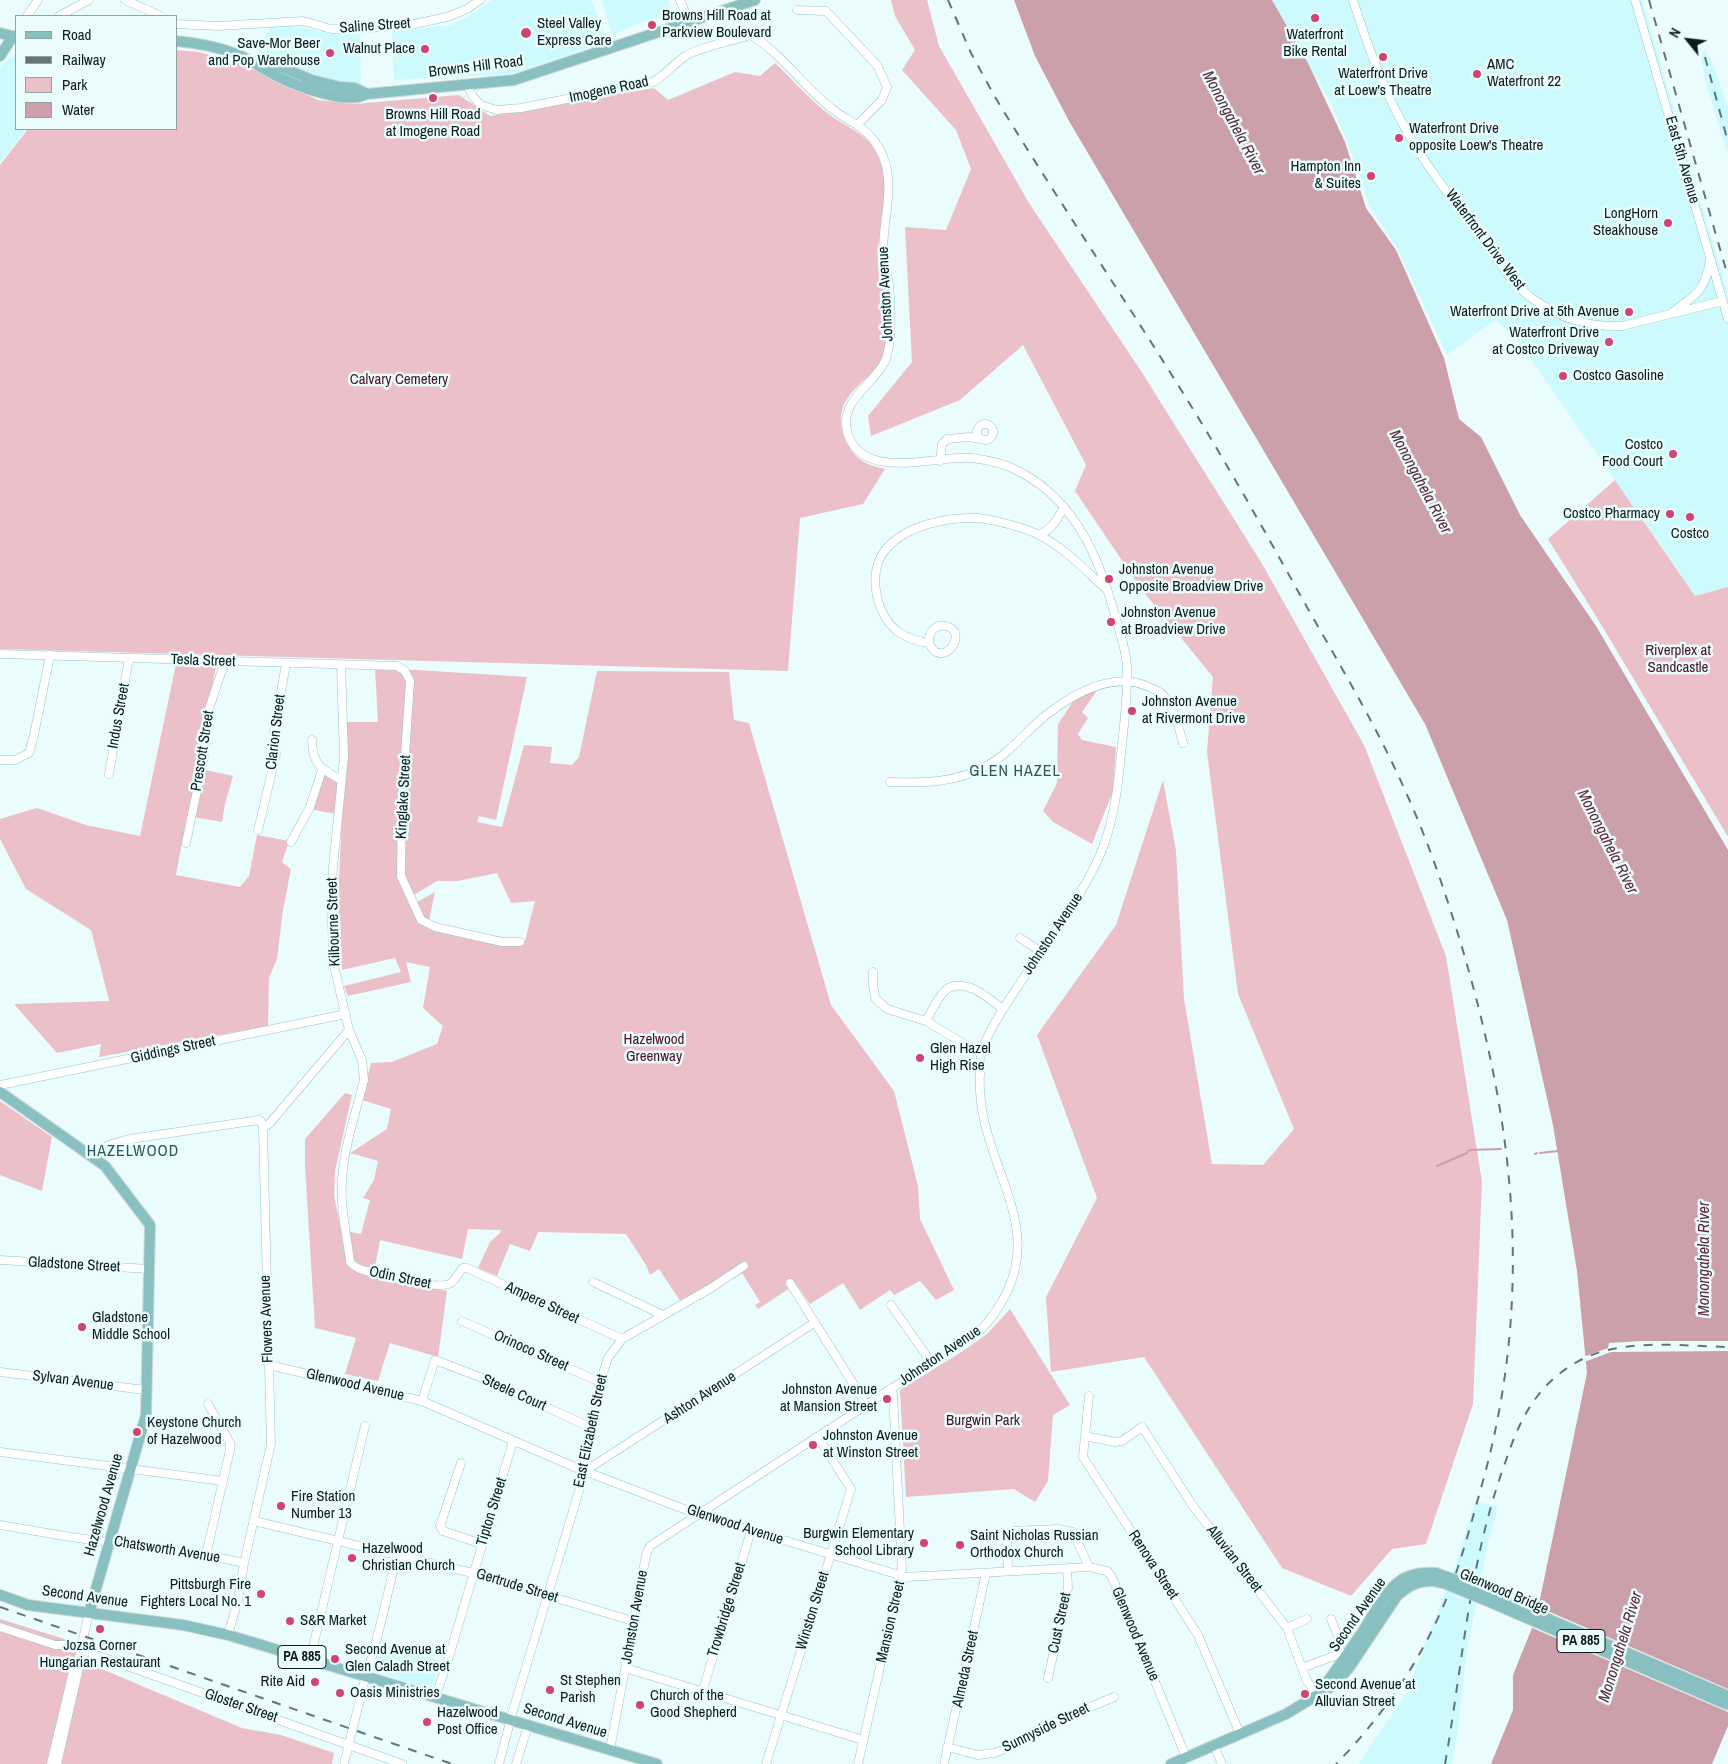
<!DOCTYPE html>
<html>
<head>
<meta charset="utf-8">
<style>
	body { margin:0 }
	#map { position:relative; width:1728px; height:1764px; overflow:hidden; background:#eafcfd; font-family:"Archivo Narrow",sans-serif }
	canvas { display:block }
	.legend { position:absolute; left:15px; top:15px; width:162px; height:115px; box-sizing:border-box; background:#eafcfd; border:1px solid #90a2a3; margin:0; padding:6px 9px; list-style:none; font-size:15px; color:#0a1c1d }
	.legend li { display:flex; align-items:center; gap:10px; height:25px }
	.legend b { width:25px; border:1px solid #90a2a3 }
	.north { position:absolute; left:1663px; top:15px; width:50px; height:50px; -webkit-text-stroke:4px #eafcfd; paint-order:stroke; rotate:299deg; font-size:14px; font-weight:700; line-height:20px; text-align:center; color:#0a1c1d }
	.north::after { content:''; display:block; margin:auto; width:18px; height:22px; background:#0a1c1d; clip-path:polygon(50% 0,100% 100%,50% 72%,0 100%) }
</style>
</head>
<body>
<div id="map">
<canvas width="1728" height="1764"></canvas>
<ul class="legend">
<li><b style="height:6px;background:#89c1c3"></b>Road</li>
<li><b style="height:6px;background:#637576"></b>Railway</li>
<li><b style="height:14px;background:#ecc0c9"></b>Park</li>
<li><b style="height:14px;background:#cca0aa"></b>Water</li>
</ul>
<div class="north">N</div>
</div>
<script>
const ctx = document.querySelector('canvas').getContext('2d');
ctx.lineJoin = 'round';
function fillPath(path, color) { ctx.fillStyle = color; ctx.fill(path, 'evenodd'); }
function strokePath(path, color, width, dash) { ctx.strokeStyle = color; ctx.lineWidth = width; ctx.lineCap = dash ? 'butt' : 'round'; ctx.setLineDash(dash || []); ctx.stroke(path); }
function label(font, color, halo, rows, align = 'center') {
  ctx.font = font + ' "Archivo Narrow",sans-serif'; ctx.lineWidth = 5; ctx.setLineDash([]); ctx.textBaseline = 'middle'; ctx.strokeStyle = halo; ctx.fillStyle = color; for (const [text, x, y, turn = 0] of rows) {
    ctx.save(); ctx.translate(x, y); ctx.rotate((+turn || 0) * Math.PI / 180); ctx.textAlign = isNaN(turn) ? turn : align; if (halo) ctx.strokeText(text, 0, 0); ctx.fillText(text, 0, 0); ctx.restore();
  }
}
fillPath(new Path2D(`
	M 492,0 L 591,0 L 608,41 L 510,74 L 394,80 L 392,32 L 451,25 L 469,16 Z
	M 602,0 L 668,0 L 672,11 L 612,35 Z
	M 1272,0 L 1642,0 L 1728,294 L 1728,587 L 1695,596 L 1678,570 L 1517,340 L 1495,320 L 1447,355 L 1397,248 L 1370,207 L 1348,144 L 1332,105 Z
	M 293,25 L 330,34 L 360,34 L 361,87 L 330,83 L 257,51 L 271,26 Z
	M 1704,50 L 1711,59 L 1728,107 L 1728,155 L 1707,87 L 1701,59 Z
	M 16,54 L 16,129 L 26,129 L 0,162 L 0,68 L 8,60 Z
	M 1475,1501 L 1498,1507 L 1488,1544 L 1467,1650 L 1457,1737 L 1452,1764 L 1358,1764 L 1406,1694 L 1456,1564 Z
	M 380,1643 L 439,1660 L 440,1662 L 432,1689 L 373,1671 Z`), '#cdfbfd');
fillPath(new Path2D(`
	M 891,0 L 927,0 L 939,46 L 1029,203 L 1139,368 L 1261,562 L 1364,745 L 1446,956 L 1482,1182 L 1473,1404 L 1426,1544 L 1392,1549 L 1351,1596 L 1282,1568 L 1144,1357 L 1051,1372 L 1046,1297 L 1097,1198 L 1037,1035 L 1116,925 L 1163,780 L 1176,851 L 1184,999 L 1212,1164 L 1263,1165 L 1294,1129 L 1238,994 L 1207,752 L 1213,677 L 1142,590 L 1075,491 L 1086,465 L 1023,345 L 960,400 L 871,436 L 868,416 L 912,362 L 905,227 L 946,230 L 971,169 L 956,130 L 902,70 L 915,50 L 895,16 Z
	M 176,50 L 199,52 L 242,64 L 318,100 L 354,104 L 459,95 L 490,116 L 654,88 L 668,100 L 735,72 L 760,76 L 775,63 C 792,79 812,102 830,115 C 850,130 867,132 878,156 C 888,176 885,206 882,227 C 880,235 878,243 878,250 C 878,261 882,272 884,284 C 886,298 887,338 884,352 C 879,372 858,382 847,399 C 834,418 843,447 861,460 C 868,465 877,467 885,469 L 863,504 L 800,518 L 788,671 L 0,649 L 0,165 L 28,129 L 176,129 Z
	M 1615,480 L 1695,596 L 1728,587 L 1728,837 L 1599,621 L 1548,539 Z
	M 176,664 L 216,666 L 197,768 L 233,776 L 225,804 L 222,822 L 187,816 L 176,875 L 240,887 L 249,876 L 257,835 L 289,841 L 282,862 L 291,869 L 283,910 L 277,959 L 269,978 L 268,1026 L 99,1057 L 101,1044 L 57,1053 L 14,1004 L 109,1001 L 109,1000 L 91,930 L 26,889 L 0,839 L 0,819 L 37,808 L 86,825 L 140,836 Z
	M 375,669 L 417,670 L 527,677 L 496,820 L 479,816 L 477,822 L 502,827 L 524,745 L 552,747 L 550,763 L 572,765 L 579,757 L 597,671 L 729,672 L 734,720 L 749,723 L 831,1005 L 894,1091 L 918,1186 L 920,1219 L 954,1290 L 936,1300 L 920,1281 L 894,1295 L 890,1290 L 860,1310 L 843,1283 L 810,1304 L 796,1284 L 758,1309 L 755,1305 L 760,1302 L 742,1273 L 685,1308 L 659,1269 L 650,1275 L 646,1265 L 626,1234 L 538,1232 L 530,1251 L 510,1244 L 497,1276 L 478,1268 L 490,1242 L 500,1233 L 501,1230 L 468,1229 L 462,1259 L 380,1240 L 373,1277 L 447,1291 L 438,1357 L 390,1343 L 378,1381 L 345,1374 L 356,1338 L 315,1328 L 305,1166 L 305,1139 L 345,1093 L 352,1095 L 335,1171 L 334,1195 L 341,1230 L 361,1234 L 370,1200 L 363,1198 L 374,1180 L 378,1161 L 350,1153 L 387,1129 L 391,1109 L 362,1100 L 371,1063 L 392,1062 L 437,1044 L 443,1026 L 423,1008 L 430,967 L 406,962 L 411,982 L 348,996 L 344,986 L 401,972 L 395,958 L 342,970 L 338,904 L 342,815 L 314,810 L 323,774 L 345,788 L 346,722 L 378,722 ZM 497,873 L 511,903 L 535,901 L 525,941 L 443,927 L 429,921 L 435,892 L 412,905 L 409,898 L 437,881 L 457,881 Z
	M 1098,689 L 1082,712 L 1088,718 L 1078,734 L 1082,740 L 1116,747 L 1113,791 L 1092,844 L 1053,822 L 1043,811 L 1057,783 L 1058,724 L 1074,700 Z
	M 0,1101 L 52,1137 L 42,1191 L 0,1175 Z
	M 1010,1309 L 1070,1405 L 1053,1415 L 1048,1481 L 1035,1502 L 1014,1489 L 906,1497 L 900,1390 L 963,1351 L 987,1334 Z
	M 0,1619 L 71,1641 L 85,1662 L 242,1728 L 281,1735 L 334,1753 L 332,1764 L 0,1764 Z`), '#ecc0c9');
fillPath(new Path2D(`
	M 1014,0 L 1272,0 L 1308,63 L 1345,142 L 1366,208 L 1396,250 L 1444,358 L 1459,419 L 1481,437 L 1520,515 L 1596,626 L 1728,850 L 1728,1726 L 1712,1764 L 1491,1764 L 1513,1710 L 1513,1675 L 1536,1618 L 1587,1373 L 1577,1271 L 1553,1125 L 1507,920 L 1425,724 L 1069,121 L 1035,56 Z`), '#cca0aa');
fillPath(new Path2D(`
	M 1642,1341 L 1728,1341 L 1728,1351 L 1611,1352 L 1584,1362 L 1583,1357 L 1608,1348 L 1609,1343 Z
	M 1536,1606 L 1728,1689 L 1728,1712 L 1530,1627 Z`), '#eafcfd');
strokePath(new Path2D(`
	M 1540,1153 L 1558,1151
	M 1535,1154 L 1537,1153
	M 1437,1166 L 1467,1153 L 1469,1150 L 1501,1149`), '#cca0aa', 2);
const minor = new Path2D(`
	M 125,0 L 161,16
	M 680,0 L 689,22
	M 1353,0 C 1367,45 1383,89 1406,130 C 1427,168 1456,204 1482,238 C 1497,259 1512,284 1533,299 C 1560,319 1588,327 1622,326 L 1723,301
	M 1635,0 L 1728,319
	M 797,10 L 826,11 L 877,65 L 887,87 L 882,100 L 858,124
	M 27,16 L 38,0
	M 59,16 L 89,0
	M 176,24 L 218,26 L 303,21 L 331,29 L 360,29 L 414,24 L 447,17 L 467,9 L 480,0
	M 467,85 L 473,97 L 481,105 L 497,110 L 521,108 L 653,82 C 665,75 673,65 684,57 C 696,48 735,40 751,35 C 782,54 803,86 831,108 C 844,119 861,124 872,138 C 881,149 887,163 888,178 C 891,206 880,233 884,260 C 885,267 887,273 888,279 C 891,298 893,344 885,361 C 874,385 840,399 847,431 C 860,483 935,455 972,458 C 988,460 1006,464 1020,472 C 1078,502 1101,563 1117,622 C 1121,636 1126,651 1127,666 C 1128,696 1124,724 1121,754 C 1118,785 1115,812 1105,842 C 1094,874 1074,902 1056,930 C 1038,956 1020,983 1003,1009 C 995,1023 985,1038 981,1054 C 980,1060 980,1067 980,1073 C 974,1171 1067,1234 981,1330 L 650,1546 L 646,1555 L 610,1750
	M 1674,311 C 1698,294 1705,290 1710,260
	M977 432a8 8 0 1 1 16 0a8 8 0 1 1-16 0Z
	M 940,461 L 942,444 L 947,439 L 969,437 L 980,439
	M 1039,535 C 1052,529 1057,520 1064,507
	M 929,643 C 928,633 935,623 946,626 C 971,633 941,671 929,643 C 919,642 905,637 897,631 C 875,613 867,571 886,549 C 907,525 947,517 977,518 C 992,519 1026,528 1039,535 C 1065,548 1086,571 1107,590
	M 0,654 L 397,666 L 405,671 L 410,681 L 402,800 L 401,876 L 421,920 L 435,927 L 502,942 L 520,942
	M 341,665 L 344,757 L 333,867 L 331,904 L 334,966 L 349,1030 L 362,1060 L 364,1080 C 354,1120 339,1160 342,1201 C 343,1222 348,1242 350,1262 C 353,1265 356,1268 360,1269 C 374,1274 441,1291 451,1283 C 455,1280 459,1272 463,1268 L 467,1268 L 622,1339
	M 312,740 C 312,764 321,769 341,780
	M 0,760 L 15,760 L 29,753 L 34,735 L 50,655
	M 109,774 L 129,658
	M 890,782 C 924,783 956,783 986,766 C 1011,753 1028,728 1050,712 C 1077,692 1115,671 1149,687 C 1153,689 1159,691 1162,694 C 1174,706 1179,728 1183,743
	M 258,830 L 276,754 L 274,731 L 286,664
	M 291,842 L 310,807 L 322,770
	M 186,843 L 204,757 L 208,712 L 225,661
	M 1020,938 L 1041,952
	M 873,972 L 873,984 L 875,998 L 887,1009 L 926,1021 L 981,1054
	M 926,1021 C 932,1012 938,995 947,989 C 966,977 989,999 1003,1009
	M 0,1085 L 346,1014
	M 94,1157 C 100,1146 118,1142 130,1139 L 259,1120 L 261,1121 L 263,1128
	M 0,1260 L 149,1269
	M 593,1282 L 663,1315
	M 790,1283 L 866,1404
	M 891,1305 L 931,1362
	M 462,1321 L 600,1382
	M 269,1365 L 422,1401 L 579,1469 L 697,1514 L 906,1577 L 1089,1567 L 1107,1571 L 1112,1577 L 1186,1757
	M 0,1372 L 145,1390
	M 1089,1396 L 1083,1457 L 1198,1635 L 1240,1734
	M 422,1401 L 435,1360 L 485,1379 L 592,1428
	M 1085,1436 L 1115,1442 L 1122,1441 L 1142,1427 L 1193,1506 L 1287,1628 L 1307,1681 L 1317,1695
	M 0,1452 L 223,1481
	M 461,1463 L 440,1526 L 443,1531 L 482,1544
	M 585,1471 L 814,1323
	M 254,1521 L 473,1573 L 633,1621
	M 0,1525 L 70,1537 L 206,1555 L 244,1563
	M 206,1555 L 230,1450 L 230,1443 L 208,1404
	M 1008,1571 L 1007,1536 L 1013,1531 L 1058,1529 L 1073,1532 L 1089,1567
	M 0,1627 L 55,1645 L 68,1645 L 402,1764
	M 1287,1628 L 1307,1619
	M 228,1635 L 238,1600 L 244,1563 L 271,1444 L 263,1128 L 269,1124 L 349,1030
	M 310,1660 L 365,1426
	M 625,1668 L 863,1740
	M 1302,1668 L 1334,1656 L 1340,1652 L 1339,1639 L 1331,1619
	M 1048,1678 L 1068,1588 L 1067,1569
	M 703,1690 L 751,1531
	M 435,1698 L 448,1660 L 513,1441
	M 1214,1746 L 1222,1764
	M 947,1747 L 978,1755 L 994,1753 L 1005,1749 L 1041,1728 L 1114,1697
	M 51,1764 L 74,1667 L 78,1662 L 89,1613
	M 57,1764 L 79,1668 L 77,1664
	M 344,1764 L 364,1683 C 378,1641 387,1597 397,1553
	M 499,1764 L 512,1714 L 585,1471 L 600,1382 L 608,1358 L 622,1339 L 711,1288 L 744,1266
	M 516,1764 L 528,1726
	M 766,1764 L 851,1489 L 818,1437
	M 858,1764 L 902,1570 L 893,1394 L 890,1389
	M 944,1764 L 986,1573`);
const major = new Path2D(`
	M 0,33 L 16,37
	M 176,41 C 197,43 216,46 236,54 C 249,59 258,65 269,72 C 288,83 335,101 357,97 C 360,97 364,95 367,94 L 514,80 L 755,0
	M 0,56 L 13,36
	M 258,64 L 274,64 L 312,80 L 340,87 L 355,88 L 367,94
	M 0,1092 L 105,1166 L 150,1225 L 146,1415 L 89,1613
	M 0,1595 L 28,1605 L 183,1625 L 228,1635 L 657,1764
	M 1321,1690 C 1336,1671 1349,1651 1363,1631 C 1373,1615 1382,1596 1396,1584 C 1407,1574 1422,1572 1436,1573
	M 1171,1764 L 1286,1714 L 1334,1685 L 1349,1668 L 1397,1596 C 1408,1586 1418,1581 1433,1581`);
strokePath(minor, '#96c4c6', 9);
strokePath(major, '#d3d6d6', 12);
strokePath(minor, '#fff', 8);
strokePath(major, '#89c1c3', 10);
strokePath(new Path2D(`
	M 948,0 L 971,53 L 995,97 C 1057,199 1125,299 1188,401 C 1227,464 1263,528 1299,593 C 1335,657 1374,721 1404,788 C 1427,838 1445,891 1461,944 C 1515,1126 1534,1295 1483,1481 C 1473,1516 1464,1552 1451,1587 C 1426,1653 1386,1713 1336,1764
	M 1649,0 L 1728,277
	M 1705,57 L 1728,142
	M 0,1607 L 452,1764
	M 1445,1764 C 1463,1662 1469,1562 1505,1463 C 1513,1440 1521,1418 1536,1398 C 1549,1380 1568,1365 1589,1356 C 1631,1339 1684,1346 1728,1347`), '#637576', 2, [9, 9]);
const majorBridge = new Path2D(`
	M 1436,1573 L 1467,1584 L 1728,1696
	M 1433,1581 L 1446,1584 L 1485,1600 L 1728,1705`);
strokePath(majorBridge, '#d3d6d6', 12, []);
strokePath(majorBridge, '#89c1c3', 10);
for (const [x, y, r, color] of [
	[1315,18,5,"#d04373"],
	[652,25,5,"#d04373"],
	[526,33,6,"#d04373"],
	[425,49,5,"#d04373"],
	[330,53,5,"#d04373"],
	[1383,57,5,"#d04373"],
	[1477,74,5,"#d04373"],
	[433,98,5,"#d04373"],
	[1399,138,5,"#d04373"],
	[1371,176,5,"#d04373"],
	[1668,223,5,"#d04373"],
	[1629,312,5,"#d04373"],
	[1609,342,5,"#d04373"],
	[1563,376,5,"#d04373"],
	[1673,454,5,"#d04373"],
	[1670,514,5,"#d04373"],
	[1690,517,5,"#d04373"],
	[1109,579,5,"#d04373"],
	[1111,622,5,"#d04373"],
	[1132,711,5,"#d04373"],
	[920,1058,5,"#d04373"],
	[82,1327,5,"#d04373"],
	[887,1399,5,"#d04373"],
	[137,1432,5,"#d04373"],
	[813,1445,5,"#d04373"],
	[281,1506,5,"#d04373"],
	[924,1543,5,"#d04373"],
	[960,1545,5,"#d04373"],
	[352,1558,5,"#d04373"],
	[261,1594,5,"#d04373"],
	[290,1621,5,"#d04373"],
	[100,1629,5,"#d04373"],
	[335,1659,5,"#d04373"],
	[315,1682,5,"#d04373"],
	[550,1690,5,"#d04373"],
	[340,1693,5,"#d04373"],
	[1305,1694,5,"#d04373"],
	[640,1705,5,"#d04373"],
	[427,1722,5,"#d04373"]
]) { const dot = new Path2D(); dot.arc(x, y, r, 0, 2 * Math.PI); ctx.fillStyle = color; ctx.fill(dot); strokePath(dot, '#eafcfd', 2); }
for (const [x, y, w] of [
	[1581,1641,48],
	[302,1657,48]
]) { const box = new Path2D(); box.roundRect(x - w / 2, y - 11.5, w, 23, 4); ctx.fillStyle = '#eafcfd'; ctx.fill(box); strokePath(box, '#0a1c1d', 1); }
label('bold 14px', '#0a1c1d', null, [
	["PA 885",1581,1641],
	["PA 885",302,1657]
]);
label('15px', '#0a1c1d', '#eafcfd', [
	["Browns Hill Road at",662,16],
	["Parkview Boulevard",662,33],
	["Steel Valley",537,24],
	["Express Care",537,41],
	["Waterfront",1315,35,"center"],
	["Bike Rental",1315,52,"center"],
	["Save-Mor Beer",320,44,"right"],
	["and Pop Warehouse",320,61,"right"],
	["Walnut Place",415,49,"right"],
	["AMC",1487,65],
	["Waterfront 22",1487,82],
	["Waterfront Drive",1383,74,"center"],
	["at Loew's Theatre",1383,91,"center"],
	["Browns Hill Road",433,115,"center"],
	["at Imogene Road",433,132,"center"],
	["Waterfront Drive",1409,129],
	["opposite Loew's Theatre",1409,146],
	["Hampton Inn",1361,167,"right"],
	["& Suites",1361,184,"right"],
	["LongHorn",1658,214,"right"],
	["Steakhouse",1658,231,"right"],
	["Waterfront Drive at 5th Avenue",1619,312,"right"],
	["Waterfront Drive",1599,333,"right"],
	["at Costco Driveway",1599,350,"right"],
	["Costco Gasoline",1573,376],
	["Costco",1663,445,"right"],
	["Food Court",1663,462,"right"],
	["Costco Pharmacy",1660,514,"right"],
	["Costco",1690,534,"center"],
	["Johnston Avenue",1119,570],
	["Opposite Broadview Drive",1119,587],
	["Johnston Avenue",1121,613],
	["at Broadview Drive",1121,630],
	["Johnston Avenue",1142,702],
	["at Rivermont Drive",1142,719],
	["Glen Hazel",930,1049],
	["High Rise",930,1066],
	["Gladstone",92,1318],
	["Middle School",92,1335],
	["Johnston Avenue",877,1390,"right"],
	["at Mansion Street",877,1407,"right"],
	["Keystone Church",147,1423],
	["of Hazelwood",147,1440],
	["Johnston Avenue",823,1436],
	["at Winston Street",823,1453],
	["Fire Station",291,1497],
	["Number 13",291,1514],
	["Burgwin Elementary",914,1534,"right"],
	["School Library",914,1551,"right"],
	["Saint Nicholas Russian",970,1536],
	["Orthodox Church",970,1553],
	["Hazelwood",362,1549],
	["Christian Church",362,1566],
	["Pittsburgh Fire",251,1585,"right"],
	["Fighters Local No. 1",251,1602,"right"],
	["S&R Market",300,1621],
	["Jozsa Corner",100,1646,"center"],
	["Hungarian Restaurant",100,1663,"center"],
	["Second Avenue at",345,1650],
	["Glen Caladh Street",345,1667],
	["St Stephen",560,1681],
	["Parish",560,1698],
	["Rite Aid",305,1682,"right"],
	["Second Avenue at",1315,1685],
	["Alluvian Street",1315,1702],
	["Oasis Ministries",350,1693],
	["Church of the",650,1696],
	["Good Shepherd",650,1713],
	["Hazelwood",437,1713],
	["Post Office",437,1730]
], 'left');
label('15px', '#0a1c1d', '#eafcfd', [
	["Saline Street",375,26,-4],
	["Browns Hill Road",476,67,-7],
	["Imogene Road",609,90,-12],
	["East 5th Avenue",1682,160,74],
	["Waterfront Drive West",1485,240,53],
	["Johnston Avenue",886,294,-93],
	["Tesla Street",203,661,2],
	["Indus Street",119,716,-80],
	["Clarion Street",276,732,-83],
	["Prescott Street",203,751,-81],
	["Kinglake Street",404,797,-87],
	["Kilbourne Street",334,922,-92],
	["Johnston Avenue",1053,934,-56],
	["Giddings Street",173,1050,-12],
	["Gladstone Street",74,1265,3],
	["Odin Street",400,1278,12],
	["Ampere Street",542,1303,25],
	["Flowers Avenue",267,1319,-92],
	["Orinoco Street",531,1351,24],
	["Johnston Avenue",940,1356,-34],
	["Sylvan Avenue",73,1381,7],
	["Glenwood Avenue",355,1385,13],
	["Steele Court",514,1393,24],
	["Ashton Avenue",700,1398,-33],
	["East Elizabeth Street",591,1431,-78],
	["Hazelwood Avenue",104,1505,-74],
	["Tipton Street",492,1512,-73],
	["Glenwood Avenue",735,1525,18],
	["Chatsworth Avenue",167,1550,9],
	["Alluvian Street",1234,1559,52],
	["Renova Street",1153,1565,57],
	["Gertrude Street",517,1586,17],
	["Glenwood Bridge",1504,1592,23],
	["Second Avenue",85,1597,8],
	["Trowbridge Street",727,1610,-73],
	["Winston Street",813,1611,-73],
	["Second Avenue",1358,1615,-55],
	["Johnston Avenue",635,1617,-80],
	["Mansion Street",891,1622,-77],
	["Cust Street",1060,1623,-78],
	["Glenwood Avenue",1135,1634,67],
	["Almeda Street",966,1669,-78],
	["Gloster Street",241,1706,19],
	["Second Avenue",565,1721,17],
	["Sunnyside Street",1046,1728,-26]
]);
label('15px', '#481224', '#eafcfd', [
	["Calvary Cemetery",399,380],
	["Riverplex at",1678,651],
	["Sandcastle",1678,668],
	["Hazelwood",654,1040],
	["Greenway",654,1057],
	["Burgwin Park",983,1421]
]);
label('italic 16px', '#5f2838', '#eafcfd', [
	["Monongahela River",1233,123,62],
	["Monongahela River",1420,482,62],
	["Monongahela River",1607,842,63],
	["Monongahela River",1705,1259,-90],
	["Monongahela River",1621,1647,-73]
]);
ctx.letterSpacing = '1px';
label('16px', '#295658', '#eafcfd', [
	["GLEN HAZEL",1015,772],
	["HAZELWOOD",133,1152]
]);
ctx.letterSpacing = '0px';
</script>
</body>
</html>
